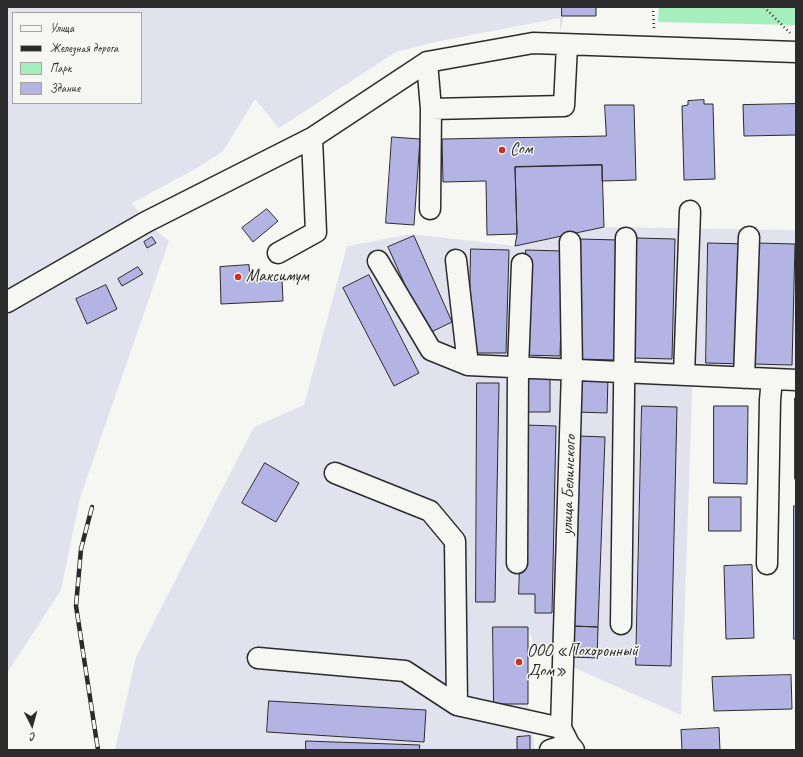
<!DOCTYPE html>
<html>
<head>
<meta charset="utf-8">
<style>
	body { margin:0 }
	#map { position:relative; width:803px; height:757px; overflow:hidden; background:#f6f6f2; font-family:Caveat,sans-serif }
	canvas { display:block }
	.frame { position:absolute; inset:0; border:8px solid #2b2b2b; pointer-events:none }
	.legend { position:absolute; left:12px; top:12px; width:130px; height:92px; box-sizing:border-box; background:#f6f6f2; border:1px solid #a5a5a2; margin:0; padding:5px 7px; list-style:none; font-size:12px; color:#2b2b2b }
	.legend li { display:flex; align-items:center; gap:8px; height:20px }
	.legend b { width:20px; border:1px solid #a5a5a2 }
	.north { position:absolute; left:12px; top:705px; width:40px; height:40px; -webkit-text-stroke:3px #f6f6f2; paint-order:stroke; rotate:174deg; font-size:11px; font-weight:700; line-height:16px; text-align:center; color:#2b2b2b }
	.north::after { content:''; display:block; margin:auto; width:14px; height:18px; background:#2b2b2b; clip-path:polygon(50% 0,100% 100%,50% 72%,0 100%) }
</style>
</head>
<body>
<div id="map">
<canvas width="803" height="757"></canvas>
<div class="frame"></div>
<ul class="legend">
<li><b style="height:5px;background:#f6f6f2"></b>Улица</li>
<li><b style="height:5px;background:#2b2b2b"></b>Железная дорога</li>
<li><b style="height:11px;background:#a5efbe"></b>Парк</li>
<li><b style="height:11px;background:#b3b3e4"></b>Здание</li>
</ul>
<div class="north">С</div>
</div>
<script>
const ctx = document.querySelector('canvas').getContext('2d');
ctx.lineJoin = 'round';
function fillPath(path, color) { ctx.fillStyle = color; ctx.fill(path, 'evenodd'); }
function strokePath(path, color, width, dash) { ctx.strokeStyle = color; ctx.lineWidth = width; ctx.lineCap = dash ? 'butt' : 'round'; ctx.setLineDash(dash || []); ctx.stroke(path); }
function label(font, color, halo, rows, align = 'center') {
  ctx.font = font + ' Caveat,sans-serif'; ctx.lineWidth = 3; ctx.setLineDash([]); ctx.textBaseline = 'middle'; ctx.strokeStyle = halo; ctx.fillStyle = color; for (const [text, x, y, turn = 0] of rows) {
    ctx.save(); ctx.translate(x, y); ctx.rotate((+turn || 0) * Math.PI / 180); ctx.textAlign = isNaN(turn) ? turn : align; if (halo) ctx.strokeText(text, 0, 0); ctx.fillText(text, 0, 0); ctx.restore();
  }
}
fillPath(new Path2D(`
	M 7,7 L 566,7 L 560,33 L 560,18 L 435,42 L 396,52 L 279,128 L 255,99 L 223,151 L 199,167 L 132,203 L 146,222 L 169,241 L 80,498 L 61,590 L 7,673 ZM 13,13 L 141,13 L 141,103 L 13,103 Z
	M 604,227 L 796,230 L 796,369 L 693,368 L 681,715 L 536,651 L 528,627 L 493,628 L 494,704 L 528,704 L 535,750 L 115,750 L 136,657 L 254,427 L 304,405 L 347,246 L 412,234 L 515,246 Z`), '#e2e2ee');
fillPath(new Path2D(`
	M 659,7 L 796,7 L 796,25 L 658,22 Z`), '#a5efbe');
const building = new Path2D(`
	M 562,7 L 596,7 L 596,16 L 562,16 Z
	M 704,100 L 704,104 L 713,104 L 715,179 L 684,180 L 682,106 L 688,105 L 688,101 Z
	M 796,104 L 796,135 L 744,136 L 743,105 Z
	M 605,105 L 634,105 L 636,180 L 602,181 L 602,165 L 515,167 L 517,234 L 487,235 L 486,181 L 443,182 L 442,139 L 606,136 Z
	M 392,137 L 420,139 L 414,225 L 386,223 Z
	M 602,165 L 604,227 L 515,246 L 517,234 L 515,167 Z
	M 267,209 L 278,221 L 253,242 L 242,228 Z
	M 414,236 L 452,322 L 427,334 L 388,247 Z
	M 152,237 L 156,243 L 147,248 L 144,242 Z
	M 637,238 L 675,239 L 672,359 L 634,358 Z
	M 579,239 L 618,240 L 615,360 L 577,359 Z
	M 708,243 L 747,244 L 744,364 L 706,363 Z
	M 757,243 L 795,244 L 792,365 L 754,364 Z
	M 471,249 L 509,250 L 506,353 L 469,353 Z
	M 526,250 L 563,251 L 560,356 L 524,355 Z
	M 249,265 L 250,280 L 282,279 L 283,301 L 221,304 L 220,267 Z
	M 138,267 L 143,274 L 122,286 L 118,279 Z
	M 369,275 L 419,373 L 394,386 L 343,288 Z
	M 106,285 L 117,309 L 87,324 L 76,299 Z
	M 520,376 L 550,377 L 550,412 L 519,412 Z
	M 577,377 L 608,377 L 607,413 L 577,412 Z
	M 477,383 L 499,383 L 495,602 L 476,602 Z
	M 795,398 L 796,398 L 796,479 L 795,479 Z
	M 642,406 L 677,407 L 671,666 L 636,665 Z
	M 714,406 L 748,406 L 747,484 L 714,483 Z
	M 525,425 L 556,426 L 552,613 L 535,613 L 535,594 L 519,594 Z
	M 579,436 L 605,437 L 598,627 L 572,626 Z
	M 265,463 L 299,483 L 276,522 L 242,503 Z
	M 709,497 L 741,497 L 741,531 L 709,531 Z
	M 794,506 L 796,506 L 796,639 L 794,639 Z
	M 752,565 L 754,638 L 726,639 L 724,566 Z
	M 572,626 L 598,627 L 597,658 L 571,657 Z
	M 493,627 L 528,627 L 528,704 L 494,704 Z
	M 791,675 L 792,709 L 714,711 L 712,677 Z
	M 269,701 L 426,710 L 424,742 L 267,732 Z
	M 719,728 L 720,750 L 682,750 L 681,730 Z
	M 530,736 L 530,750 L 517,750 L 517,737 Z
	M 306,741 L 420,745 L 419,750 L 306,750 Z`);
fillPath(building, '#b3b3e4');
strokePath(building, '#2b2b2b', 1);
const minor = new Path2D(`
	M 427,62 L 431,109 L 430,209
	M 431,109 L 564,106 L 567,45
	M 278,253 L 316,232 L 312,138
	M 456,260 L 468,365
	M 378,261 L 431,350 L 468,365 L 796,380
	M 7,302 L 146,222 L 312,138 L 427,62 L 533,43 L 796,52
	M 684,375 L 690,211
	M 744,378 L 749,237
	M 335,473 L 430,511 L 455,541 L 457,705 L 561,728 L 569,744 L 574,750
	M 517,563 L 518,368 L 522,264
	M 767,564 L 770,400 L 772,379
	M 621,624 L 626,238
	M 258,658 L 405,671 L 457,705
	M 561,728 L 572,370 L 570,242
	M 550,750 L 569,744`);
strokePath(minor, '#2b2b2b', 23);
strokePath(new Path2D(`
	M 653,7 L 654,29 L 656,29
	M 764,7 L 790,33`), '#2b2b2b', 2.5, [1, 3]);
strokePath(minor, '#f6f6f2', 20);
const rail = new Path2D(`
	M 92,507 L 81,549 L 76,606 L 98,750`);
strokePath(rail, '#2b2b2b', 4.5);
strokePath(rail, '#f6f6f2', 3, [9]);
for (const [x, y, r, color] of [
	[502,150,4,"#c8321e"],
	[238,277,4,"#c8321e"],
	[519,662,4,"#c8321e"]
]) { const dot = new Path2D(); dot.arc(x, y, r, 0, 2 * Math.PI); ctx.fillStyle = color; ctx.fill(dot); strokePath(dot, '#f6f6f2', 1.5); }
label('17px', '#2b2b2b', '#f6f6f2', [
	["Сом",510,150],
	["Максимум",246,277],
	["ООО «Похоронный",527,652],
	["Дом»",527,672]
], 'left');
label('17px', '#2b2b2b', '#f6f6f2', [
	["улица Белинского",569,485,-88]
]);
</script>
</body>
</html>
